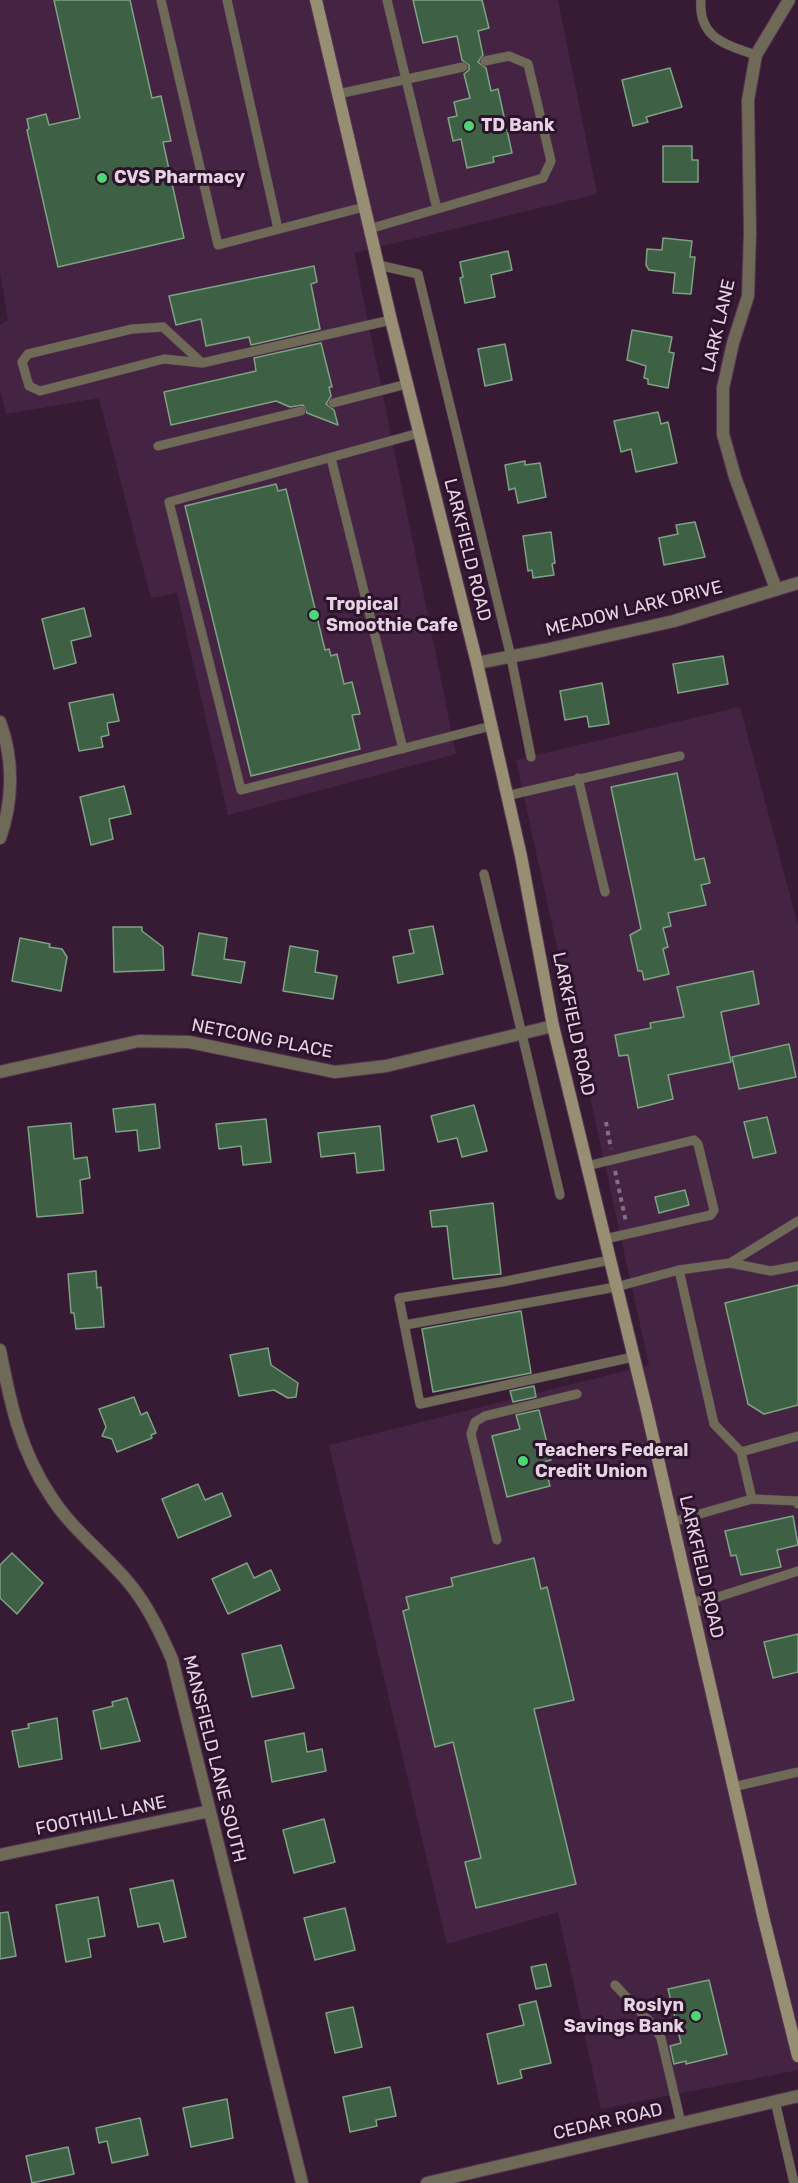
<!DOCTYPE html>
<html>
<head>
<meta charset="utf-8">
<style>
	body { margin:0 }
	canvas { display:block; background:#371b35 }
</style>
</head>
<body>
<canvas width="798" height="2183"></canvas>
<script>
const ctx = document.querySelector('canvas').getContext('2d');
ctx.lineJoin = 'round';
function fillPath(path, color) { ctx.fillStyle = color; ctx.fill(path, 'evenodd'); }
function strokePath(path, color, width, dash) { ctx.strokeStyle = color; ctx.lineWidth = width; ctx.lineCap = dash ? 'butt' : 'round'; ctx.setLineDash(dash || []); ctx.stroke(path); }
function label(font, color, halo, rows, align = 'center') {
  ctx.font = font + ' Rubik,sans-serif'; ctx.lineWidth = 6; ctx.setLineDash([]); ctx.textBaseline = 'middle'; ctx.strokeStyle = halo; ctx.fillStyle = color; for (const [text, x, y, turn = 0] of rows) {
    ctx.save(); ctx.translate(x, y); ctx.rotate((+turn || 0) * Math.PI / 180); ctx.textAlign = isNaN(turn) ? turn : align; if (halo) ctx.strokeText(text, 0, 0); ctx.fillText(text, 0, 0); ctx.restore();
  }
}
fillPath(new Path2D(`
	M 0,0 L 558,0 L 597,194 L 354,253 L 456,754 L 228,815 L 177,593 L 151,598 L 99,398 L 6,414 L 0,390 L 0,325 L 8,320 L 0,272 Z
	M 740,707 L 798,926 L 798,2070 L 601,2109 L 558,1912 L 447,1944 L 329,1445 L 649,1365 L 516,760 Z`), '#442442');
const building = new Path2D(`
	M 54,0 L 130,0 L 152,98 L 161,96 L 171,141 L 163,142 L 184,238 L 58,267 L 27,130 L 29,129 L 27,119 L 46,114 L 49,125 L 80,118 Z
	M 413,0 L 482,0 L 489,28 L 478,31 L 483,55 L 478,62 L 486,68 L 491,91 L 498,89 L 512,153 L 493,157 L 494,162 L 467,168 L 461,139 L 453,141 L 448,118 L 457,116 L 454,102 L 470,98 L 464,74 L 469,70 L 469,65 L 462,60 L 457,36 L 423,43 Z
	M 670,68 L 682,107 L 646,117 L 648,122 L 633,126 L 622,80 Z
	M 663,146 L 692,146 L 692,160 L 698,160 L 698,182 L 663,182 Z
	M 663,238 L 692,241 L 690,257 L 695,257 L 691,294 L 673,293 L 675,273 L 649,270 L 646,265 L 647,249 L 662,250 Z
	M 508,251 L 512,270 L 491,275 L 495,297 L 465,303 L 460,278 L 463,277 L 460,262 Z
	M 314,266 L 317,282 L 311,284 L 320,329 L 251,345 L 249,337 L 206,346 L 201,319 L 176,325 L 169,296 Z
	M 632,330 L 672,337 L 669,352 L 674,353 L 668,388 L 648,384 L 648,379 L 644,378 L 646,366 L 627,360 Z
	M 321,343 L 332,387 L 329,387 L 331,396 L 326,404 L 334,410 L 338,425 L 307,413 L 303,405 L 290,407 L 276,401 L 171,425 L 164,392 L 256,371 L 254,358 Z
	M 505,344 L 512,380 L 485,386 L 478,349 Z
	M 658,412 L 661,424 L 668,422 L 677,463 L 636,472 L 631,449 L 621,452 L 614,421 Z
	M 525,461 L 525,465 L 540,463 L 546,497 L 518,503 L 515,488 L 509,490 L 505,465 Z
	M 276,484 L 278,491 L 286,489 L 325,650 L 329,649 L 331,656 L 337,654 L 344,684 L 352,682 L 360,714 L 352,715 L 360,749 L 251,776 L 185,506 Z
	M 695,522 L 705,557 L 664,565 L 659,538 L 678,534 L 676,525 Z
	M 551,532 L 555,563 L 552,564 L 554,575 L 533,578 L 532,570 L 528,571 L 523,536 Z
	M 84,608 L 91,636 L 71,641 L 76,663 L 54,669 L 42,619 Z
	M 723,656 L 728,684 L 678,693 L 673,664 Z
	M 602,683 L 609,724 L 589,727 L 587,716 L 565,720 L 560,691 Z
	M 113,694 L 119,721 L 107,723 L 109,735 L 101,737 L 103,747 L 79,751 L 69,703 Z
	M 677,773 L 695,860 L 704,858 L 710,883 L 701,885 L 706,905 L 668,913 L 671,926 L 663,928 L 668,947 L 663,949 L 669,974 L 644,980 L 642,971 L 638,971 L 630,935 L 641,929 L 611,787 Z
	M 124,786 L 131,814 L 109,819 L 113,839 L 91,845 L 80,797 Z
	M 433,926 L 443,974 L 398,983 L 393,957 L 414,953 L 409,930 Z
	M 113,927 L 142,927 L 142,931 L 163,947 L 164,970 L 114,972 Z
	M 199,933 L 227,938 L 224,959 L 245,962 L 241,983 L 192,975 Z
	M 20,938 L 50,944 L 49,947 L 62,949 L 67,957 L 61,991 L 12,981 Z
	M 290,946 L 318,951 L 315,972 L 337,976 L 333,999 L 283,991 Z
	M 753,971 L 759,1004 L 721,1012 L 731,1062 L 668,1075 L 673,1099 L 638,1108 L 628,1055 L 619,1056 L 615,1035 L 651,1028 L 650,1023 L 684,1017 L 677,987 Z
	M 789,1044 L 796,1077 L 739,1089 L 732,1057 Z
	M 155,1104 L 160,1148 L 139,1151 L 137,1130 L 116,1132 L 113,1109 Z
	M 474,1105 L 487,1151 L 462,1157 L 457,1138 L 438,1142 L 431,1116 Z
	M 767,1117 L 776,1153 L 753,1158 L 744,1122 Z
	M 266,1119 L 271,1162 L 243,1165 L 241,1146 L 219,1149 L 216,1124 Z
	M 71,1123 L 74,1159 L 87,1157 L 90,1178 L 80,1180 L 83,1213 L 37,1217 L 28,1127 Z
	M 380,1126 L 384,1170 L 357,1173 L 355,1153 L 321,1157 L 318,1133 Z
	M 685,1190 L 689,1205 L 659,1213 L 655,1197 Z
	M 493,1203 L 501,1274 L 453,1279 L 447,1226 L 432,1227 L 430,1211 Z
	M 96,1271 L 97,1288 L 101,1287 L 104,1327 L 76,1329 L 74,1313 L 71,1313 L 68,1274 Z
	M 798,1285 L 798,1405 L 764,1414 L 748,1404 L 725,1303 Z
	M 521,1311 L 531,1373 L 433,1392 L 422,1329 Z
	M 268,1348 L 271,1365 L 298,1383 L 296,1397 L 288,1398 L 274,1390 L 239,1396 L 230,1355 Z
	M 534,1386 L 536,1397 L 513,1402 L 510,1391 Z
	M 134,1397 L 141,1415 L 147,1412 L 156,1433 L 151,1435 L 152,1438 L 117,1452 L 112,1439 L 102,1436 L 106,1427 L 99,1409 Z
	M 539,1410 L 551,1460 L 544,1462 L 550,1486 L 507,1497 L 492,1436 L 520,1429 L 516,1415 Z
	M 198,1484 L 205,1500 L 222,1493 L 231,1516 L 178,1538 L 162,1499 Z
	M 793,1516 L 798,1545 L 777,1550 L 781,1567 L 741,1575 L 736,1555 L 731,1556 L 725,1531 Z
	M 12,1553 L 43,1583 L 17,1614 L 0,1598 L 0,1565 Z
	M 534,1558 L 541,1589 L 547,1587 L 574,1700 L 534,1709 L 576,1884 L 476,1908 L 465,1862 L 481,1858 L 453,1742 L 435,1747 L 403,1611 L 409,1609 L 406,1597 L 453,1586 L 451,1578 Z
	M 247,1563 L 254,1578 L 271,1570 L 280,1590 L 228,1614 L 212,1579 Z
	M 798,1634 L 798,1672 L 773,1678 L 764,1642 Z
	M 281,1645 L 294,1688 L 252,1697 L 242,1654 Z
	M 127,1698 L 140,1741 L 101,1749 L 93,1711 L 113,1706 L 112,1702 Z
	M 57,1718 L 62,1759 L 19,1767 L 12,1731 L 29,1728 L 28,1724 Z
	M 304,1733 L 307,1752 L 322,1749 L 326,1771 L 272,1782 L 265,1741 Z
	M 324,1819 L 335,1862 L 294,1873 L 283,1830 Z
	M 173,1880 L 186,1937 L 164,1942 L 159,1923 L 138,1927 L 130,1889 Z
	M 98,1897 L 105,1936 L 88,1939 L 91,1957 L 66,1962 L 56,1905 Z
	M 345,1908 L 355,1950 L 315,1960 L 304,1918 Z
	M 8,1912 L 16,1956 L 0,1959 L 0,1913 Z
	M 546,1964 L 551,1986 L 536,1989 L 531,1967 Z
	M 709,1980 L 727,2054 L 686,2064 L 686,2061 L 674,2064 L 670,2046 L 681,2043 L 668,1989 Z
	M 536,2001 L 551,2063 L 520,2070 L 522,2078 L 498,2084 L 487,2034 L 524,2025 L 519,2005 Z
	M 353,2007 L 362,2047 L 335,2053 L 326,2013 Z
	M 390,2087 L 396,2116 L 376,2120 L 377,2126 L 350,2132 L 343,2097 Z
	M 227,2099 L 233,2138 L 191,2147 L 183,2108 Z
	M 140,2118 L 148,2155 L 112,2163 L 107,2141 L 99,2143 L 96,2128 Z
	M 68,2147 L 74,2174 L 32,2183 L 26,2156 Z`);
fillPath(building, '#3e6045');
strokePath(building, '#7ea183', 1.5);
const service = new Path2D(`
	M 161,0 L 218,245 L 364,207
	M 227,0 L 278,229
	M 387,0 L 437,209
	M 701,0 C 698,38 726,45 756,55
	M 338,94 L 463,67
	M 369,229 L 543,178 L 551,161 L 528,64 L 509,56 L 485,61
	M 378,265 L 418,274 L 511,657 L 531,757
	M 202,363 L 163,327 L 132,329 L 28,354 L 22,362 L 29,386 L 40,391 L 164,359 L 202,363 L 391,320
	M 333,403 L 407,384
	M 419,433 L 169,502 L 241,790 L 491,726
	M 158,446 L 301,411
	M 331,458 L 403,749
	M 578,778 L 605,892
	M 506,796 L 680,756
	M 484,874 L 560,1195
	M 587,1166 L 694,1140 L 698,1144 L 714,1210 L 711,1215 L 605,1239
	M 610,1260 L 502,1282 L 399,1298 L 420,1404 L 633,1357
	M 730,1263 L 798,1221
	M 679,1270 L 730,1263 L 771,1271 L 798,1266
	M 405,1325 L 616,1287 L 679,1270 L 714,1424 L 741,1452 L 752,1499
	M 741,1452 L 798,1436
	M 672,1522 L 752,1499 L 797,1501 L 798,1504
	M 497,1540 L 471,1434 L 475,1422 L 485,1416 L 577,1394
	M 690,1603 L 718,1597 L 798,1571
	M 733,1787 L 798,1772
	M 615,1985 L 654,2026 L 661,2038 L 681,2123
	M 775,2101 L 794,2183`);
const minor = new Path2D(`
	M 776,589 L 735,477 L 723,434 L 723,388 L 733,343 L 748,296 L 750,232 L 748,100 L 756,55 L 789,0
	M 477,663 L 545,650 L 674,621 L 798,583
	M 0,722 C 14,759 13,802 0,838
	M 0,1072 L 139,1041 L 189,1042 L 335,1072 L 386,1066 L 553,1026
	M 0,1350 C 10,1402 20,1450 50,1495 C 71,1529 104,1553 129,1583 C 148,1606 160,1632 172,1659 L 302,2183
	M 0,1855 L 210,1811`);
const tertiary = new Path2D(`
	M 427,2183 L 798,2096`);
const secondary = new Path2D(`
	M 316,0 L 391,320 L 477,663 L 521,856 L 553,1026 L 646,1407 L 764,1920 L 798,2056`);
strokePath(service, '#533851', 10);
strokePath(minor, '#533851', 14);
strokePath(tertiary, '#533851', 14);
strokePath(secondary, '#533851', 14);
strokePath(new Path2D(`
	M 606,1122 L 611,1149
	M 615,1171 L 626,1222`), '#866e84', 4, [4.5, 4.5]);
strokePath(service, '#6f6958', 9);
strokePath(minor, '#6f6958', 12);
strokePath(tertiary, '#6f6958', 12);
strokePath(secondary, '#988e73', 12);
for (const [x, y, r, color] of [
	[469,126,6,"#4ed675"],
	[102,178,6,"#4ed675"],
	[314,615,6,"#4ed675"],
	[523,1461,6,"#4ed675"],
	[696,2016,6,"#4ed675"]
]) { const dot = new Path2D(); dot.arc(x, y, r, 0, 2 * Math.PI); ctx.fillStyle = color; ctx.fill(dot); strokePath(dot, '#2c122b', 2); }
label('bold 18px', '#e5d2e2', '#2c122b', [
	["TD Bank",481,126],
	["CVS Pharmacy",114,178],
	["Tropical",326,605],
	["Smoothie Cafe",326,626],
	["Teachers Federal",535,1451],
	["Credit Union",535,1472],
	["Roslyn",684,2006,"right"],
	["Savings Bank",684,2027,"right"]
], 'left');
label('18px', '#e5d2e2', '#2c122b', [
	["LARK LANE",719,326,-77],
	["LARKFIELD ROAD",467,550,76],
	["MEADOW LARK DRIVE",634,609,-14],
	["LARKFIELD ROAD",573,1024,78],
	["NETCONG PLACE",262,1039,11],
	["LARKFIELD ROAD",701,1567,77],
	["MANSFIELD LANE SOUTH",214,1759,76],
	["FOOTHILL LANE",101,1816,-12],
	["CEDAR ROAD",608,2122,-13]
]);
</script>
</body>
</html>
